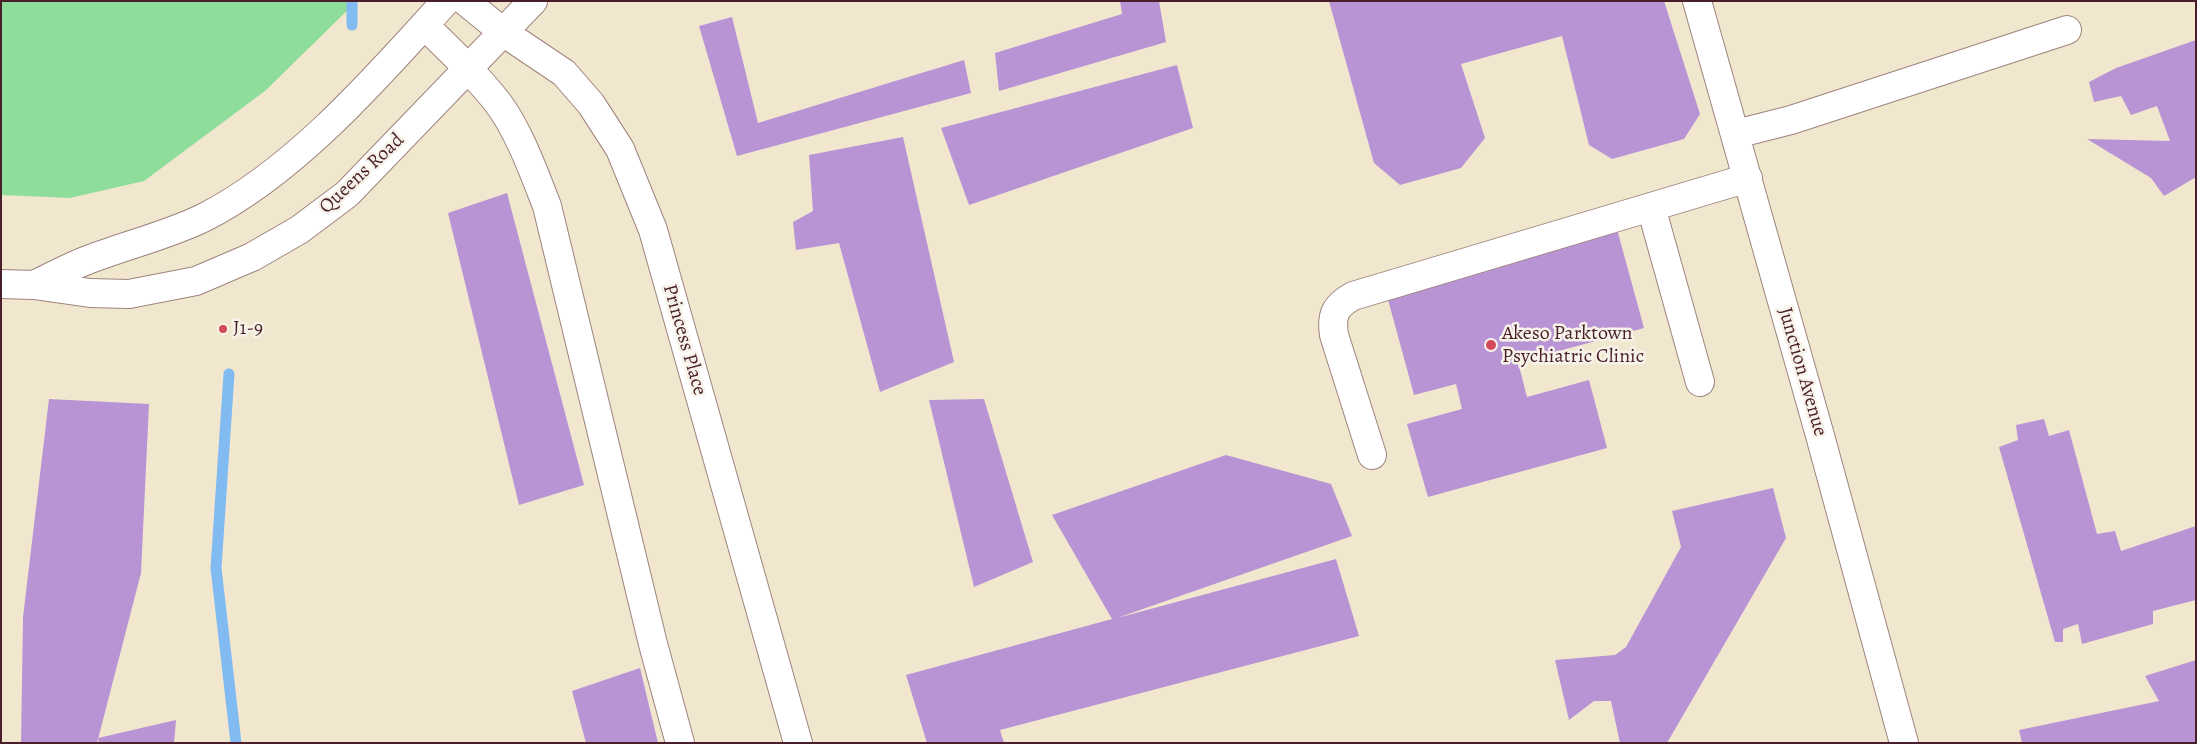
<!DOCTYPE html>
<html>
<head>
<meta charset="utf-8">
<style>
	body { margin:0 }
	#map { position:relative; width:2197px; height:744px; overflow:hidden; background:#f1e7cf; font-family:Alegreya,serif }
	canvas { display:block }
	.frame { position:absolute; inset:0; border:2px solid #4a1f2b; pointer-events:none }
</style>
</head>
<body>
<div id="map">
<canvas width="2197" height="744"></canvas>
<div class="frame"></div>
</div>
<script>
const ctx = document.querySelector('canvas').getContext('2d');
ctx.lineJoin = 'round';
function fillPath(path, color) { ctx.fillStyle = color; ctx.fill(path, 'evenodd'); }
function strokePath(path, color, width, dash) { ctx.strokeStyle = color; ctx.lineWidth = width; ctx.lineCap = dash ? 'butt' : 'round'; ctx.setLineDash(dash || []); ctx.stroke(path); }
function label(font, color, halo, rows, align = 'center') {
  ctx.font = font + ' Alegreya,serif'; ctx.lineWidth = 5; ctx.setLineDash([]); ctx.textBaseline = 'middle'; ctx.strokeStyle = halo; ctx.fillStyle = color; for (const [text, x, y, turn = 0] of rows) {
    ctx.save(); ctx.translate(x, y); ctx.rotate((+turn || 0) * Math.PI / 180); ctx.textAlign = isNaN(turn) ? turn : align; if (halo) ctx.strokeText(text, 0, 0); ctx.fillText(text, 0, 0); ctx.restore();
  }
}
fillPath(new Path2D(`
	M 1,1 L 357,1 L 265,91 L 144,181 L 70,198 L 1,195 Z`), '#8edd9b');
strokePath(new Path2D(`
	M 352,25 L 352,1
	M 229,374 L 216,568 L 236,743`), '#82baf2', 11);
fillPath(new Path2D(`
	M 1120,1 L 1159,1 L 1166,42 L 999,91 L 995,53 L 1122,14 Z
	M 1329,1 L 1664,1 L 1700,114 L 1684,139 L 1612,159 L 1589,145 L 1562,36 L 1461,64 L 1485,138 L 1461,168 L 1400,185 L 1374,163 Z
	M 732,17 L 758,123 L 964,60 L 971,93 L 737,156 L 699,26 Z
	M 2196,40 L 2196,177 L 2164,196 L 2151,178 L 2087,139 L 2170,141 L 2157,106 L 2131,115 L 2121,96 L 2094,102 L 2089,82 L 2116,68 Z
	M 1177,65 L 1193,128 L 969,205 L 941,128 Z
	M 903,137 L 954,362 L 880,392 L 839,243 L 796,250 L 793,222 L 813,211 L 809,155 Z
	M 507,193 L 584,485 L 519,505 L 448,213 Z
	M 1615,222 L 1644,328 L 1518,362 L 1527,397 L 1589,380 L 1607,448 L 1428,497 L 1407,424 L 1462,409 L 1456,384 L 1414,395 L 1384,285 Z
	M 49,399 L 149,404 L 141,573 L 97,743 L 21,743 L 23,617 Z
	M 984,399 L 1033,562 L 974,587 L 929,400 Z
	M 2044,419 L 2049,436 L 2069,430 L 2097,534 L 2115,531 L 2121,551 L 2196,526 L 2196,600 L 2153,611 L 2153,624 L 2082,644 L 2078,624 L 2063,629 L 2063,642 L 2055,642 L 1999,447 L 2018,440 L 2016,425 Z
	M 1226,455 L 1331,484 L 1352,536 L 1117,618 L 1336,559 L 1359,636 L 1000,730 L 1004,743 L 927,743 L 906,675 L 1112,619 L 1052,515 Z
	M 1773,488 L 1786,538 L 1667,743 L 1620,743 L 1611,701 L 1594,701 L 1569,720 L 1555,660 L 1615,655 L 1626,647 L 1681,547 L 1672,511 Z
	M 2196,660 L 2196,743 L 2022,743 L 2019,730 L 2159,701 L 2145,676 Z
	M 640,668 L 658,743 L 586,743 L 572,691 Z
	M 176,720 L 174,743 L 99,743 L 98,738 Z`), '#b894d5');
const minor = new Path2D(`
	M 465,1 L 503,32 L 564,73 L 591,104 L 620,149 L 653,230 L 798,743
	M 1697,1 L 1819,432 L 1904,743
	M 424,25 C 450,50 476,75 498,103 C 519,131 534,173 547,206 L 653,644 L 680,743
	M 1736,134 L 1791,120 L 2067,30
	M 1651,207 L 1700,382
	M 1,284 L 34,285 L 90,293 L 129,294 L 196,281 L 252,257 L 299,230 L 347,194 L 533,1
	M 34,285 C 53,276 73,265 93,258 C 130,244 168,235 203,218 C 295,172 378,76 446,1
	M 1372,455 L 1334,335 C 1331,315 1335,306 1353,296 L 1748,178`);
strokePath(minor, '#9e837d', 30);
strokePath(minor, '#fff', 28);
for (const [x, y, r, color] of [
	[223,329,5,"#d1495b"],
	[1491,345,6,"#d1495b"]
]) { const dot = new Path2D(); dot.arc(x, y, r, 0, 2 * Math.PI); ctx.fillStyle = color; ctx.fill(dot); strokePath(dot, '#f7f3e8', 2); }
label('20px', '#4a1f2b', '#f7f3e8', [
	["Queens Road",362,174,-43],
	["Princess Place",684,340,74],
	["Junction Avenue",1802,372,74]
]);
label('20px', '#4a1f2b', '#f7f3e8', [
	["J1-9",233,329],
	["Akeso Parktown",1502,334],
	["Psychiatric Clinic",1502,357]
], 'left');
</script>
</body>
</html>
